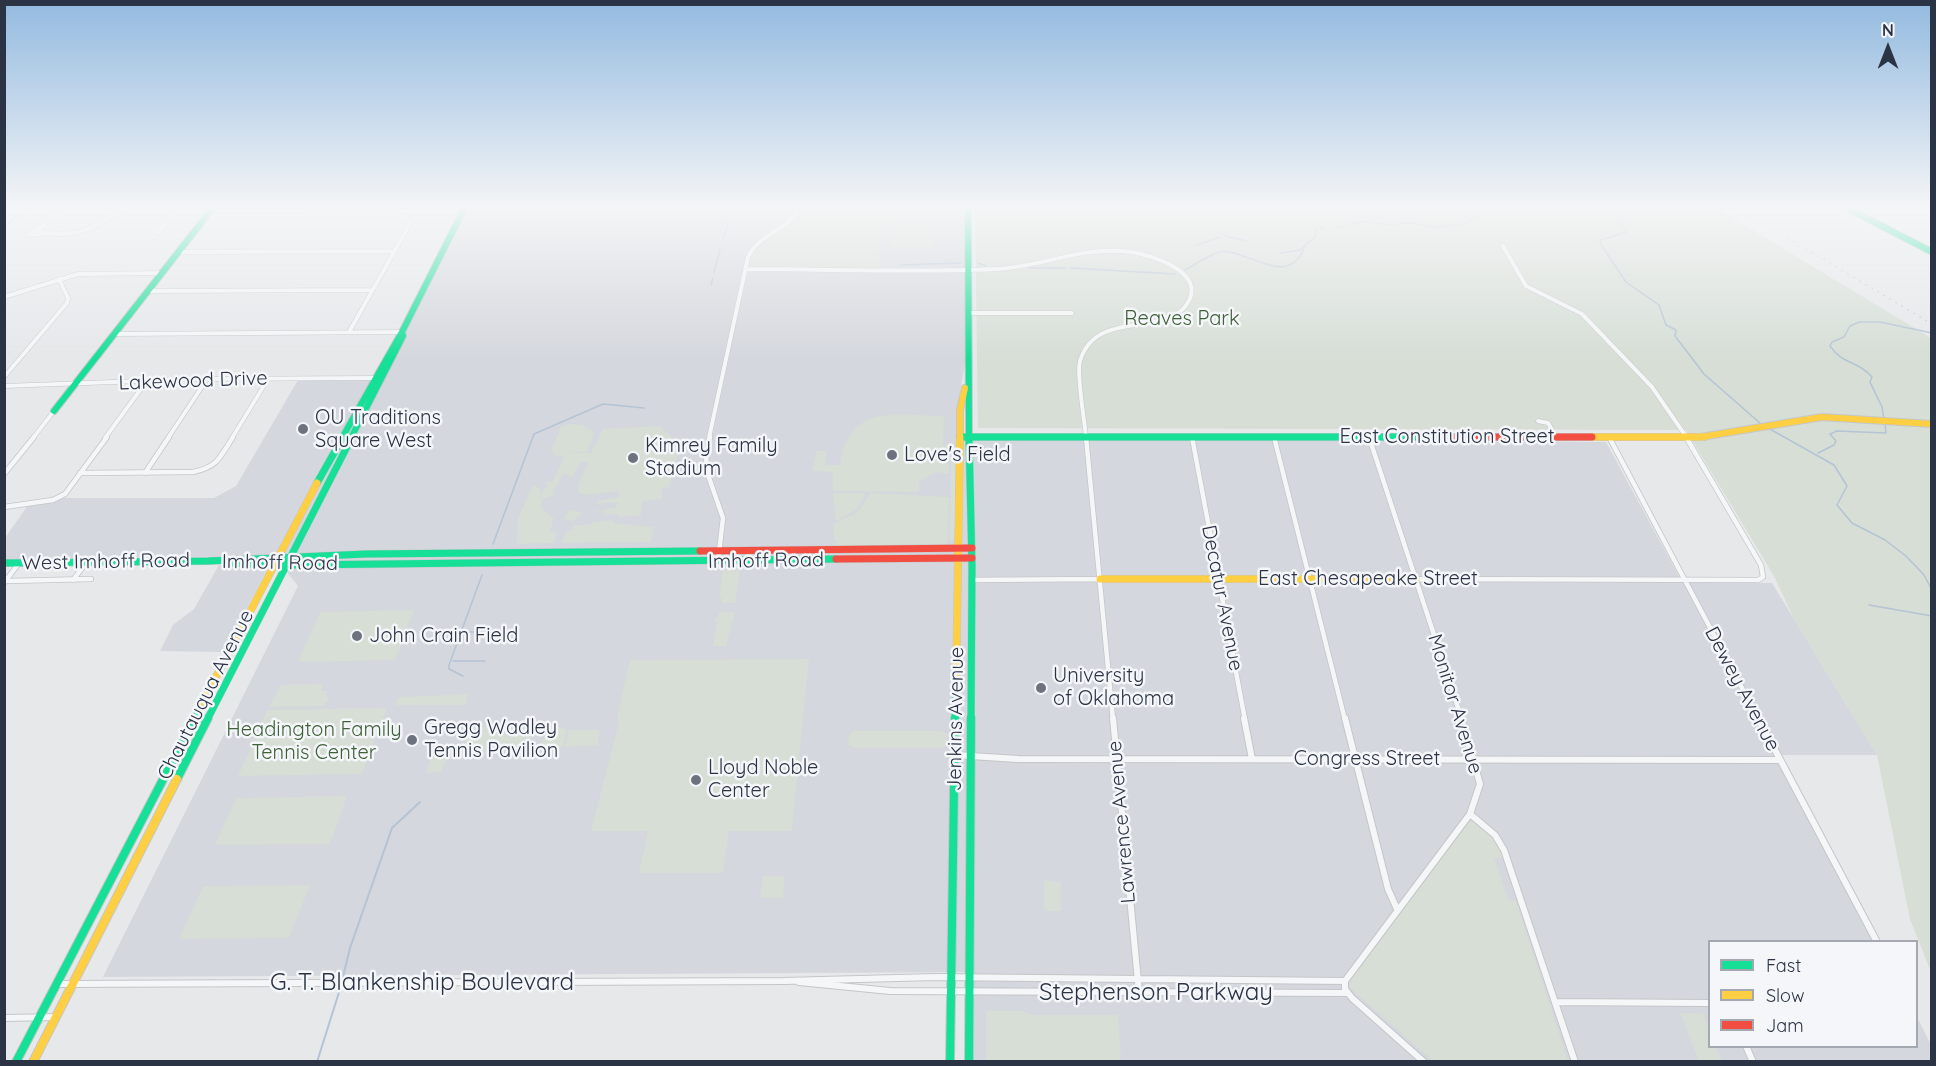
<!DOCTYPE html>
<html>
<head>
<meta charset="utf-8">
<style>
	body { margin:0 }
	#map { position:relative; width:1936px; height:1066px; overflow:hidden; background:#e6e8ea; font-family:Quicksand,sans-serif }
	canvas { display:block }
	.frame { position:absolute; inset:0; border:6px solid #2b3445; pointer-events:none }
	.legend { position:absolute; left:1708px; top:940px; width:210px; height:108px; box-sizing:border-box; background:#f4f6f9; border:2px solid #a4a8b1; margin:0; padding:8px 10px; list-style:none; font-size:18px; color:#2b3445 }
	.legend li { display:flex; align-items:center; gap:12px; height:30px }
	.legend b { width:30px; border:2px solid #a4a8b1 }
	.north { position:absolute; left:1858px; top:18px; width:60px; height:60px; -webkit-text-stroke:4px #f4f6f9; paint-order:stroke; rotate:0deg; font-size:16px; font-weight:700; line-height:24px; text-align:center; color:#2b3445 }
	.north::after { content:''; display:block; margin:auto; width:21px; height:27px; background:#2b3445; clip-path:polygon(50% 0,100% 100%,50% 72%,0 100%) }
</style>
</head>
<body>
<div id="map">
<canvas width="1936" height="1066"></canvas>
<div class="frame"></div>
<ul class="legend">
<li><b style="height:8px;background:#16e098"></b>Fast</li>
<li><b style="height:8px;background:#ffcf43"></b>Slow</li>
<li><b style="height:8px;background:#f24e42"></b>Jam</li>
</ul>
<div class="north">N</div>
</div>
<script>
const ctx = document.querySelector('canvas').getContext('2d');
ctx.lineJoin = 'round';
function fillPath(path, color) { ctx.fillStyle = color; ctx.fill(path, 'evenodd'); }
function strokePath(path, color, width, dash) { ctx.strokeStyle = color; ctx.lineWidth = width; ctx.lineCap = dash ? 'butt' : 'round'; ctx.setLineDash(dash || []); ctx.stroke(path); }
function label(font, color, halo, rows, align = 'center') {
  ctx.font = font + ' Quicksand,sans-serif'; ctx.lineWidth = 5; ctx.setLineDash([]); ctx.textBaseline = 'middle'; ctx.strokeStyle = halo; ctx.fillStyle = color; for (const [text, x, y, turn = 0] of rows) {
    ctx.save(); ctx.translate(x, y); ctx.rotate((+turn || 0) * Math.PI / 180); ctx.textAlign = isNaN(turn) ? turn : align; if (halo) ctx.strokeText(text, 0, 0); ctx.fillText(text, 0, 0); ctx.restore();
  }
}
fillPath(new Path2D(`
	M 467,209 L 966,209 L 965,363 L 957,410 L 957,438 L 1606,442 L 1682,582 L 1772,583 L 1877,755 L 1774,755 L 1876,941 L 1710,942 L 1710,1046 L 1916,1046 L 1917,1017 L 1931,1045 L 1931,1061 L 974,1061 L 973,972 L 103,977 L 298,586 L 274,556 L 5,559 L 5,538 L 28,505 L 62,498 L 214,498 L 236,486 L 298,380 L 382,380 Z
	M 219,565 L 269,566 L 224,652 L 160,651 L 173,625 L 194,609 Z`), '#d4d7dd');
fillPath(new Path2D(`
	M 801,209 L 966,209 L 966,218 C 943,218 894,210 882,236 C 878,245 879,258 879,268 L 748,268 C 756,227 790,237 801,209 Z
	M 975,209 L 1718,209 L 1931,338 L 1931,972 L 1910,919 L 1877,755 L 1795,621 L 1774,576 L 1686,430 L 978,428 Z
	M 912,224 L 932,224 L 933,248 L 890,248 C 891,233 896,227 912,224 Z
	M 944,413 L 943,445 L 949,445 L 949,474 L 936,472 L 919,482 L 919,492 L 833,491 L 833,472 L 812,471 L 817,451 L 827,451 L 825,465 L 840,465 C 849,403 893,415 942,416 Z
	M 570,424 L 582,425 L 593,431 L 594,435 L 587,452 L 556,453 L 591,453 L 603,429 L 660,426 L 681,445 L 669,487 L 662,488 L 662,499 L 642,501 L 641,515 L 619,517 L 618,514 L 605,515 L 605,511 L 582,513 L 573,521 L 563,519 L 570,510 L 584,513 L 616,508 L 617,502 L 597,504 L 598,501 L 619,497 L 619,491 L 585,495 L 579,493 L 578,485 L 588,463 L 581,462 L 572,477 L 563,473 L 553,493 L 555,495 L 542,499 L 542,491 L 548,487 L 545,483 L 553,481 L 564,457 L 554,455 L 550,458 L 555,453 L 551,451 L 561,427 Z
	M 951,447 L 956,447 L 956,457 L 955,539 L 950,539 Z
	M 533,484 L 540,489 L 542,508 L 554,519 L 550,530 L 557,533 L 554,543 L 516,544 L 518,519 Z
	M 833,493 L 862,493 L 865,495 L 856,510 L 836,521 Z
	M 871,493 L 949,497 L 947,545 L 839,546 L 833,544 L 838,542 L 834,540 L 833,524 L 857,513 Z
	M 613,520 L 613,523 L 654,527 L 651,542 L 562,543 L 565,533 L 572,530 L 574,525 L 589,525 L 593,522 Z
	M 723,570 L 740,570 L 735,603 L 721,603 L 722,598 L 719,598 Z
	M 414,610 L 395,660 L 298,662 L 320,612 Z
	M 719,612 L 735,612 L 726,646 L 713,646 L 717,623 L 714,618 L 718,618 Z
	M 809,659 L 792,831 L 729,831 L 723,873 L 639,873 L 648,831 L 591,831 L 619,722 L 617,717 L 630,660 Z
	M 323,684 L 321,691 L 328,691 L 326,695 L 329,699 L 323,706 L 269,707 L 281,685 Z
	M 468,694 L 465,705 L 396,705 L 397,699 L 401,697 Z
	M 387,708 L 362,774 L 238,776 L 267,710 Z
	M 470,727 L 532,727 L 534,728 L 526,750 L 463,751 Z
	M 547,727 L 560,727 L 567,730 L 563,747 L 554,750 L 540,750 Z
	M 569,730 L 600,730 L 598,745 L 565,747 Z
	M 854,731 L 941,731 L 947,734 L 947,745 L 942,748 L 852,748 L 848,745 L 849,734 Z
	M 450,748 L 442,772 L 426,773 L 434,749 Z
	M 347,796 L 330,844 L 215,845 L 236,798 Z
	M 1472,821 C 1488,826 1498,842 1504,857 L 1494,858 L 1508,900 L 1516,901 L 1568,1061 L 1433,1061 L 1350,988 L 1350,980 L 1466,825 Z
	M 763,876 L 785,876 L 783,898 L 760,898 Z
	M 1044,880 L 1061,882 L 1061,911 L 1046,911 L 1044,908 Z
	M 310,885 L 289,938 L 179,939 L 203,886 Z
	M 986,1011 L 1022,1011 L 1033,1015 L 1118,1015 L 1121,1061 L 986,1061 Z
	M 1680,1013 L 1703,1013 L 1709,1030 L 1710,1046 L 1716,1047 L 1723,1061 L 1699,1061 Z`), '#d6ded6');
strokePath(new Path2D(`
	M 1612,209 L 1627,232 L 1601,240 L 1600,243 L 1626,282 L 1659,305 L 1666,325 L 1676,330 L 1675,336 L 1704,374 L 1761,424
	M 4,227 L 26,209
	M 1338,228 L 1365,221 L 1386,225 L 1408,223 L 1438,227 L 1462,224 L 1479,216 L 1533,209
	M 1225,236 L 1247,241
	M 723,238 L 728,225 L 720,219 L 729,209
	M 1196,245 L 1220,237
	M 1281,253 L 1300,250 L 1315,237 L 1316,229 L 1325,227
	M 978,263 L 986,266
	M 901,265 L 961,263
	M 1029,268 L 1065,268
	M 1070,268 L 1175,274
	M 1185,270 C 1195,265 1208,255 1219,252 C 1244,246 1287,291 1304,248
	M 714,273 L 720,249
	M 711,285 L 713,278
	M 1884,419 L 1882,407 L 1870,382 L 1872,377 C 1856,359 1844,366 1830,346 L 1832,342 L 1844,337 L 1850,326 L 1859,322 L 1880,322 L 1932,333
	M 1768,428 L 1834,465 L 1847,486 L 1837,505 L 1852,523 L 1885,540 L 1906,556 L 1924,575 L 1932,590
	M 1818,453 L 1834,445 L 1836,441 L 1830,434 L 1837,431 L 1886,433 L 1885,424
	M 493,544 L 534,434 L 603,404 L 644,408
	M 1869,605 L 1932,616
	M 462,632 L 491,632
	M 453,661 L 485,661
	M 463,676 L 449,669 L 449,665 L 482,575`), '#b4c4d5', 1.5);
strokePath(new Path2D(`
	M 342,981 L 350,948 L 392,828 L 420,802
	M 317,1062 L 341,986`), '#b4c4d5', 2);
const streetFar2 = new Path2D(`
	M 61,209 L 37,231 C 69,240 97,229 122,209
	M 208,215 L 394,214 L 408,218 L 410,223 L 407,229 L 349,332
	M 38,227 L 28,235 L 41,234
	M 158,233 L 176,209
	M 1503,246 L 1526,286 L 1582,314 L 1652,387 L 1687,438
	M 179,252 L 394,251
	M 746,269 C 829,269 913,273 996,269 C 1042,267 1084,245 1131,252 C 1153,255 1208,273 1187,304 C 1165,338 1096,308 1080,361 C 1076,374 1085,422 1086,438
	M 149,291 L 372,290
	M 4,297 L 78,274 L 163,273
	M 968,313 L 1072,313
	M 115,334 L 402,332
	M 4,377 L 67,303 L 68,298 L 59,279
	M 4,386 L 195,379 L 376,378
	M 1538,421 L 1548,423 L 1556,437
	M 33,438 L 54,411
	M 105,438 L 146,382
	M 168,438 L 207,379
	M 232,438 L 268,379
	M 709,438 L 748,257 C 759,234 786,231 799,209`);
const streetFar1 = new Path2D(`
	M 710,437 L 706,454 L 707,472 L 723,518 L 718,561
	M 1086,437 L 1113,720
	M 1192,437 L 1245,720
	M 1274,437 L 1345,720
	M 1369,437 L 1462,720
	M 1609,437 L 1759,720
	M 80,473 L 193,472 C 218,467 220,457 233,437
	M 145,473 L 169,437
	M 4,474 L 34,437
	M 4,507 L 53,500 L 65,494 L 107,437
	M 1416,579 L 1758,580 L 1763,577 L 1761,565 L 1686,437
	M 73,580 L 86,563
	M 972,580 L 1100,579
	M 7,581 L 91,579
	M 4,583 L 19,563`);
const street = new Path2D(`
	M 1113,718 L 1139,992
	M 1244,718 L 1252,759
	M 1345,718 L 1388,889 L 1397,909
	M 1758,718 L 1877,942
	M 955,755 L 1018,759 L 1779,760
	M 1470,814 L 1495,835 L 1504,850 L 1575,1062
	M 799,982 L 890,991 L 1348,993
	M 57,984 L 784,981 L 935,977 L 1345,981
	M 1555,1002 L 1710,1003
	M 4,1018 L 56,1017
	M 1746,1046 L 1753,1062
	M 1424,1062 L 1352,998 L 1345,989 L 1345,981 L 1470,814 L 1480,784 L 1461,718`);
const fastFar2 = new Path2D(`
	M 968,209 L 969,438
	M 1849,209 L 1932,252
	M 54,411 L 212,209
	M 960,437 L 1454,437
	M 342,438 L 402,332 L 464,209
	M 351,438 L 403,336 L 402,332`);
const fastFar1 = new Path2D(`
	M 960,437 L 1454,437
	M 969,437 L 972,566 L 971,720
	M 317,483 L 343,437
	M 4,563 L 208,561 L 366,554 L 700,551
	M 225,563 L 292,565 L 836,559
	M 194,720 L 203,702
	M 207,720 L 352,437
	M 955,720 L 956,686`);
const fast = new Path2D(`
	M 177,779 L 208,718
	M 16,1062 L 195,718
	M 950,1062 L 955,718
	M 969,1062 L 971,718`);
const slowFar2 = new Path2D(`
	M 1592,437 L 1701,437 L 1822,417 L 1932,424
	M 960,438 L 960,410 L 965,388`);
const slowFar1 = new Path2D(`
	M 1592,437 L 1704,437
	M 1100,579 L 1416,579
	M 956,686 L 960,437
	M 203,702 L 317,483`);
const slow = new Path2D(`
	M 33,1062 L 177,779`);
const jamFar1 = new Path2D(`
	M 1454,437 L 1592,437`);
const jam = new Path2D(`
	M 1454,437 L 1592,437
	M 700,551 L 972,548
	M 836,559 L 972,558`);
strokePath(streetFar2, '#c4c6c8', 5);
strokePath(streetFar1, '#c4c6c8', 6);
strokePath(street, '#c4c6c8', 8);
strokePath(fastFar2, '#c4c6c8', 8);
strokePath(fastFar1, '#c4c6c8', 8);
strokePath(fast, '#c4c6c8', 10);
strokePath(slowFar2, '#c4c6c8', 8);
strokePath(slowFar1, '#c4c6c8', 8);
strokePath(slow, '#c4c6c8', 10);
strokePath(jamFar1, '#c4c6c8', 8);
strokePath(jam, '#c4c6c8', 8);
strokePath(streetFar2, '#f5f6f7', 4);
strokePath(streetFar1, '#f5f6f7', 4.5);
strokePath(street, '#f5f6f7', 6);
strokePath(fastFar2, '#16e098', 6);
strokePath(fastFar1, '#16e098', 7);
strokePath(fast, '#16e098', 8);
strokePath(slowFar2, '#ffcf43', 6);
strokePath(slowFar1, '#ffcf43', 7);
strokePath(slow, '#ffcf43', 8);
strokePath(jamFar1, '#f24e42', 6);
strokePath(jam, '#f24e42', 7);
strokePath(new Path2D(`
	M 1739,209 L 1932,324`), '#cecfd2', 1.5, [2, 5]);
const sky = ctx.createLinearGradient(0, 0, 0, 358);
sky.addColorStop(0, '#93bae0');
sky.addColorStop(0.58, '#f4f5f6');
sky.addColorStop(1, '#f4f5f600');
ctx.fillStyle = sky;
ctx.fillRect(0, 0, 1936, 358);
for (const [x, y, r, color] of [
	[303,429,6,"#6c737f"],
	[892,455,6,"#6c737f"],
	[633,458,6,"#6c737f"],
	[357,636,6,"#6c737f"],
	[1041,688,6,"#6c737f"],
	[412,740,6,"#6c737f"],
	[696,780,6,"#6c737f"]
]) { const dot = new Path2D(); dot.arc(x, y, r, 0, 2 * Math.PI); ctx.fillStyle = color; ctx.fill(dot); strokePath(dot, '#f4f6f9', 2); }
label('20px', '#3f6138', '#f4f6f9', [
	["Reaves Park",1182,319],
	["Headington Family",314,730],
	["Tennis Center",314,753]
]);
label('20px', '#2b3445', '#f4f6f9', [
	["Lakewood Drive",193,381,-2],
	["East Constitution Street",1447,437],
	["Imhoff Road",766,561,-1],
	["West Imhoff Road",106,562,-1],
	["Imhoff Road",280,563,1],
	["East Chesapeake Street",1368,579],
	["Decatur Avenue",1222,598,79],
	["Dewey Avenue",1742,689,62],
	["Chautauqua Avenue",206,695,-63],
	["Monitor Avenue",1455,704,73],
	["Jenkins Avenue",956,719,-89],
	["Congress Street",1367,759],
	["Lawrence Avenue",1122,822,-95]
]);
label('20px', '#2b3445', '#f4f6f9', [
	["OU Traditions",315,418],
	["Square West",315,441],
	["Kimrey Family",645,446],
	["Stadium",645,469],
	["Love's Field",904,455],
	["John Crain Field",369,636],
	["University",1053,676],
	["of Oklahoma",1053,699],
	["Gregg Wadley",424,728],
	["Tennis Pavilion",424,751],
	["Lloyd Noble",708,768],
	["Center",708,791]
], 'left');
label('24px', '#2b3445', '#f4f6f9', [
	["G. T. Blankenship Boulevard",422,983],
	["Stephenson Parkway",1156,993]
]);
</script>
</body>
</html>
